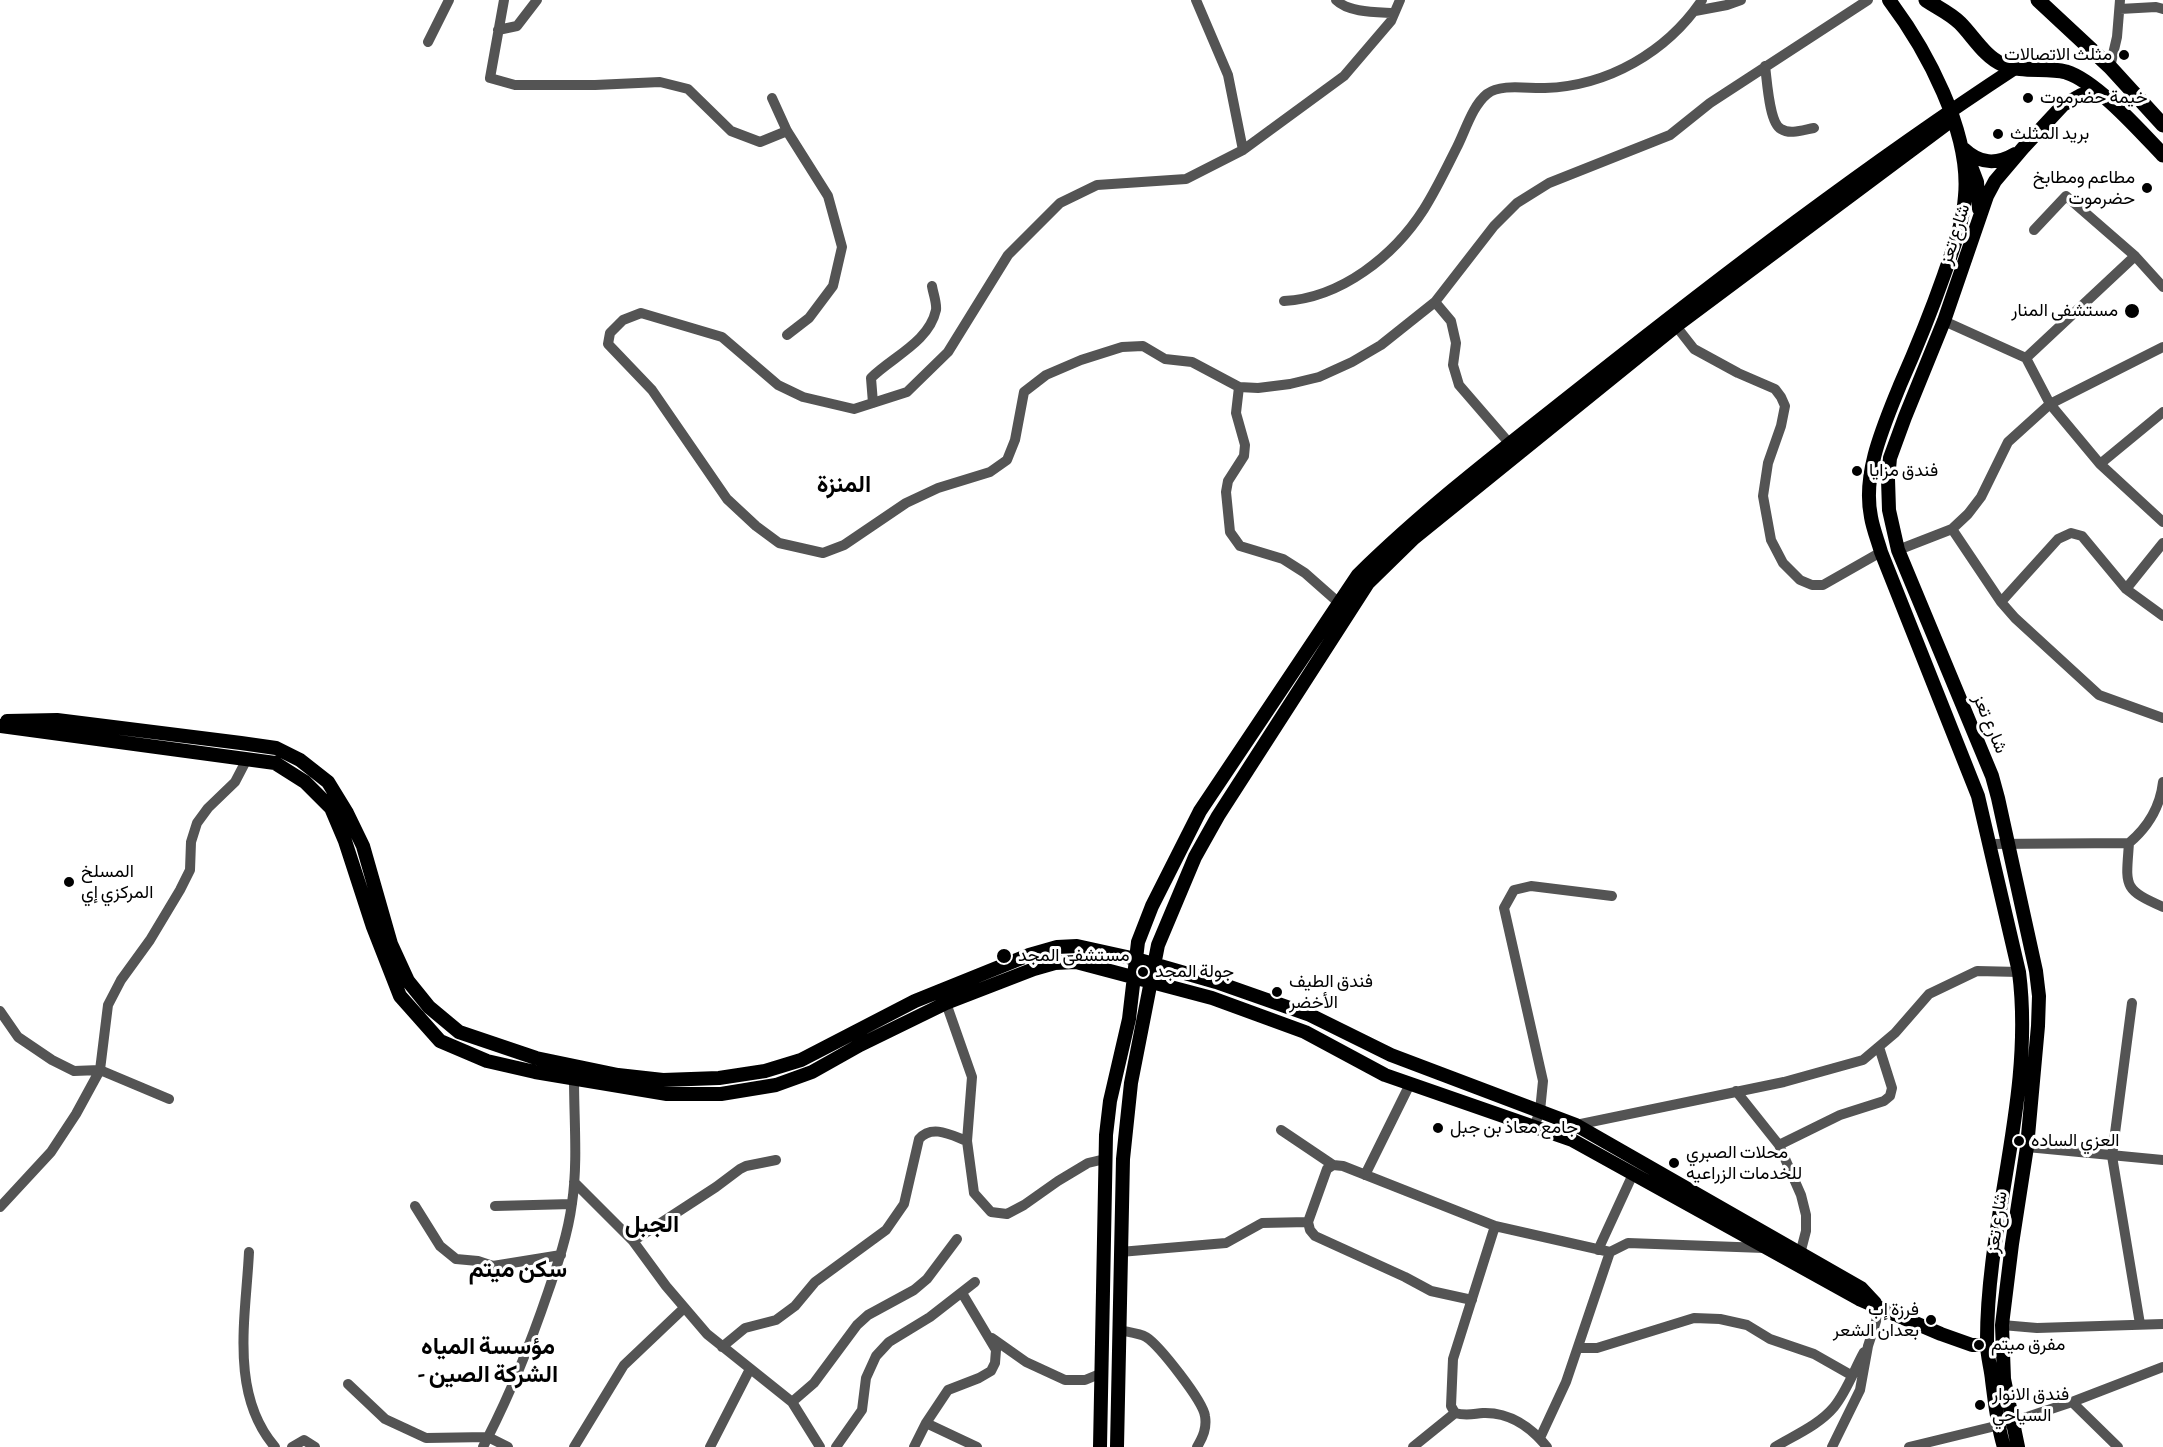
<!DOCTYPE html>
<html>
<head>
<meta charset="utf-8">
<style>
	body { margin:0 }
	canvas { display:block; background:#fff }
</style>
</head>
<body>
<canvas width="2163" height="1447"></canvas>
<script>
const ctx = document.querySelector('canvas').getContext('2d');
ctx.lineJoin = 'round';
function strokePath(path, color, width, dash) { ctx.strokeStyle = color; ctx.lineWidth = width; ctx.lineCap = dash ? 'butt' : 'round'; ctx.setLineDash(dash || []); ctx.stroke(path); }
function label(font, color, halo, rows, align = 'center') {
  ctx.font = font + ' "Alegreya Sans",Vazirmatn,sans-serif'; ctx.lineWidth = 6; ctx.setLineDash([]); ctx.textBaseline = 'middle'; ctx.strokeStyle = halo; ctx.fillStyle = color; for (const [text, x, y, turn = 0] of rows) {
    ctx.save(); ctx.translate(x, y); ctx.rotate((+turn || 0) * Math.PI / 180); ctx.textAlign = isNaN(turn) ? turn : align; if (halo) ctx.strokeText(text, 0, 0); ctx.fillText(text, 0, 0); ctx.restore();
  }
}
strokePath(new Path2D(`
	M 504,0 L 490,78 L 515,85 L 595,85 L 660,82 L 688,89 L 731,131 L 760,142 L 787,131
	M 1196,0 L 1228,75 L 1243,150
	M 1336,0 C 1349,13 1377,12 1394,13
	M 1400,0 L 1391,21 L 1344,76 L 1243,150 L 1186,179 L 1097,185 L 1060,203 L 1008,255 L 948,352 L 907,392 L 854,409 L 803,397 L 778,385 L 722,337 L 641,313 L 623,320 L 610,333 L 608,344 L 652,390 L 727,499 L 756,526 L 779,543 L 823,553 L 844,545 L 906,503 L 938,488 L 990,472 L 1007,460 L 1015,440 L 1024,392 L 1046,375 L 1081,360 L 1122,347 L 1143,346 L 1165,359 L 1192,362 L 1239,387 L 1258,388 L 1290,384 L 1319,377 L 1352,362 L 1381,345 L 1435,302 L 1494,226 L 1517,203 L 1549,183 L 1670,135 L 1710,103 L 1868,0
	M 2120,9 L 2156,7 L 2163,9
	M 1695,11 L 1727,5 L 1741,0
	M 498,30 L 517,26 L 537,0
	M 428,42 L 449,0
	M 1765,66 C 1767,79 1769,123 1781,129 C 1790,135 1803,130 1814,128
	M 2110,67 L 2117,37 L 2120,0
	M 772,98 L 787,131 L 828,196 L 842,247 L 833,286 L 809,318 L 787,335
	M 2034,230 L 2066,196 L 2135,256 L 2163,287
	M 1284,301 C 1341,298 1394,256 1424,209 C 1436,190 1446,169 1456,149 C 1465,132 1472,106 1487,94 C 1501,83 1529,89 1545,88 C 1608,86 1667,52 1702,0
	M 1435,302 L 1451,321 L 1456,343 L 1453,365 L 1459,385 L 1510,444
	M 1944,321 L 2026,358 L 2050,404 L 2100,464 L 2163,522
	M 1676,326 L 1694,349 L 1738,373 L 1775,389 L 1781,397 L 1785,406 L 1781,426 L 1768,463 L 1763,496 L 1771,540 L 1783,563 L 1800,580 L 1812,585 L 1823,585 L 1881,552
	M 2026,358 L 2135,256
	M 1239,387 L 1236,413 L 1245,445 L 1244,456 L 1228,481 L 1226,492 L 1230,532 L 1240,546 L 1283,559 L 1305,573 L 1339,603
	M 873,403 L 871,378 C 892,357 929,342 936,310 C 937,303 933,293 932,286
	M 2100,464 L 2163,412
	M 1952,529 L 2001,602 L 2015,618 L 2099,695 L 2163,718
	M 2163,543 L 2126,589 L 2163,616
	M 1898,550 L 1952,529 L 1968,514 L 1981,497 L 2008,442 L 2050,404 L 2163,347
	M 2001,602 L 2058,539 L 2071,533 L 2082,536 L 2126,589
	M 2129,843 C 2126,886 2122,889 2163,907
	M 1990,844 L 2129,843 C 2148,827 2160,808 2163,782
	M 946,1003 L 972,1077 L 967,1141 L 974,1193 L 991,1212 L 1007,1214 L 1024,1205 L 1058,1181 L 1088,1163 L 1105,1159
	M 2132,1003 L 2112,1156 L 2140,1324
	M 0,1011 L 18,1037 L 52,1060 L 74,1071 L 100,1070 L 169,1099
	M 1736,1091 L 1779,1145 L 1801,1195 L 1806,1215 L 1806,1231 L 1800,1254
	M 1576,1125 L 1784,1082 L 1863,1060 L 1895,1033 L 1929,994 L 1977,971 L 2019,972
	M 1534,1127 L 1540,1111 L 1543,1081 L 1504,908 L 1514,890 L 1531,886 L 1612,896
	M 1281,1130 L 1333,1165 L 1343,1166 L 1495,1226 L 1610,1252 L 1628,1243 L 1764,1248
	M 1779,1145 L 1840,1115 L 1884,1101 L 1890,1096 L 1892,1088 L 1879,1047
	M 2027,1147 L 2163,1160
	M 1333,1165 L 1327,1169 L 1308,1222 L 1310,1230 L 1315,1236 L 1405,1277 L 1431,1291 L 1472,1300
	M 1365,1175 L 1410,1084
	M 574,1182 L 633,1241 L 666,1286 L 707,1334 L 792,1402 L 820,1447
	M 415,1206 L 440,1246 L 456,1259 L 478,1261 L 493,1266 L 561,1255
	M 495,1206 L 572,1204
	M 0,1207 L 51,1152 L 76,1114 L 100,1070 L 108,1005 L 121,980 L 150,940 L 180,890 L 190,870 L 191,842 L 197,823 L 208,808 L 235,782 L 247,759
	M 1495,1226 L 1453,1359 L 1451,1406 L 1455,1413 C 1466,1416 1472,1414 1483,1413 C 1509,1412 1531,1427 1547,1447
	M 633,1241 L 716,1187 L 740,1169 L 746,1166 L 776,1160
	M 1598,1250 L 1633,1174
	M 249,1252 C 246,1316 229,1394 275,1447
	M 1120,1252 L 1226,1243 L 1262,1223 L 1308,1222
	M 2002,1325 L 2037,1328 L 2163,1324
	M 1119,1330 C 1127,1332 1139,1333 1146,1337 C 1159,1345 1203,1401 1205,1416 C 1207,1428 1203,1437 1197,1447
	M 992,1338 L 1026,1362 L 1065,1380 L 1085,1380 L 1102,1373
	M 722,1347 L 745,1328 L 776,1320 L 795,1306 L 815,1282 L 886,1230 L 904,1204 L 919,1139 C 932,1124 951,1135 967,1141
	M 1578,1348 L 1597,1348 L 1694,1318 L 1720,1319 L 1747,1325 L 1770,1339 L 1814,1354 L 1851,1375
	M 348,1384 L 385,1419 L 426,1438 L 488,1437 C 512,1390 531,1342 548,1292 C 558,1263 568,1234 572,1203 C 578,1163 574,1120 574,1079
	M 792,1402 L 814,1383 L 857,1325 L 868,1315 L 914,1290 L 927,1279 L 957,1239
	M 2072,1402 L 2118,1447
	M 926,1423 L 977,1447
	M 1540,1438 L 1566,1382 L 1610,1252
	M 292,1447 L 304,1440 L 315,1447
	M 483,1447 L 488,1437 L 508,1447
	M 574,1447 L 624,1365 L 684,1308
	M 710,1447 L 750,1369
	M 836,1447 L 862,1410 L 866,1378 L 876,1356 L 889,1342 L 930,1317 L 975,1282
	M 914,1447 L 926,1423 L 948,1390 L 979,1378 L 991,1371 L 995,1363 L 996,1350 L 962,1293
	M 1413,1447 L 1455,1413
	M 1775,1447 C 1795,1435 1819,1425 1834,1407 C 1847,1391 1854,1370 1864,1352
	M 1832,1447 L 1860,1390 L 1868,1346 L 1880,1309
	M 1909,1447 L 2012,1422 L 2072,1402 L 2163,1367`), '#545454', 10);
strokePath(new Path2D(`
	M 1889,0 C 1926,49 1971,132 1965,196 C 1963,224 1953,249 1944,275 C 1931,312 1916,349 1900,385 C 1884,425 1862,473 1871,517 C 1873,529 1878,541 1881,552 L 1978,796 L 2019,972 C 2035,1096 1986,1220 1987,1344 C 1987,1356 1991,1368 1992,1380 C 1995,1403 1997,1425 2004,1447
	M 1964,149 C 1980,164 1996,165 2015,154
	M 1969,161 L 1977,182 L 1979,209
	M 7,721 L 57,720 L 241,743 L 276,748 L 300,760 L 328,782 L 347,813 L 363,846 L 391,944 L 408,981 L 429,1007 L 459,1032 L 536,1058 L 618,1075 L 663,1080 L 719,1078 L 765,1071 L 801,1060 L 915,1001 L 1029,955 L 1057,947 L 1077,946 L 1136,959 L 1216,982 L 1310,1015 L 1391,1055 L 1576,1125 L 1861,1288 L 1875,1303
	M 0,726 L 275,763 L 305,782 L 331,808 L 345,841 L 373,927 L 400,996 L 440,1041 L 487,1061 L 535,1072 L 667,1094 L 721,1094 L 776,1085 L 812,1072 L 860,1045 L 946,1003 L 1034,969 L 1055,963 L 1076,962 L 1212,998 L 1305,1032 L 1385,1075 L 1572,1140 L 1859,1299 L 1941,1334 L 1972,1345 L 1987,1345
	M 1100,1447 L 1106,1135 L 1110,1101 L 1129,1019 L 1138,942 L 1152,906 L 1200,811 L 1358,575 C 1428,506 1507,446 1584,385 C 1723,275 1867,165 2015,68
	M 1117,1447 L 1123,1159 L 1131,1083 L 1158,945 L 1195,857 L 1218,816 L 1368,583 L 1414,538 L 1676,326 L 1948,123
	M 2018,1447 L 2004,1379 L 2002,1325 L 2012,1244 L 2027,1147 L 2038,1026 L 2039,996 L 2036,971 L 1998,798 L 1992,776 L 1898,550 L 1889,510 L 1888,479 L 1890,458 L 1905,417 L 1944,321 L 1987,196 L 1995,181 L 2023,148 L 2063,105 L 2081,95 L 2102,95`), '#000', 14);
strokePath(new Path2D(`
	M 1926,0 C 1938,8 1950,13 1960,23 C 1973,36 1985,57 2002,64 C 2022,73 2045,67 2066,72 C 2096,81 2141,132 2163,155
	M 2038,0 L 2110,67 L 2163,125`), '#000', 15);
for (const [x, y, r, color] of [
	[2124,55,6,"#000"],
	[2028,98,6,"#000"],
	[1998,134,6,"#000"],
	[2147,188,6,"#000"],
	[2132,311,8,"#000"],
	[1857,471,6,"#000"],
	[69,882,6,"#000"],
	[1004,956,8,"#000"],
	[1143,972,6,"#000"],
	[1277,992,6,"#000"],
	[1438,1128,6,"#000"],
	[2019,1141,6,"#000"],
	[1674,1163,6,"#000"],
	[1931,1320,6,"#000"],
	[1979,1345,6,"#000"],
	[1980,1405,6,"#000"]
]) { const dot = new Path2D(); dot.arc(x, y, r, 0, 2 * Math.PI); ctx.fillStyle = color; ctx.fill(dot); strokePath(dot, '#fff', 2); }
label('18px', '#000', '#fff', [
	["مثلث الاتصالات",2112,55,"right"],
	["خيمة حضرموت",2040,98],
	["بريد المثلث",2010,134],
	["مطاعم ومطابخ",2135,178,"right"],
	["حضرموت",2135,199,"right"],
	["مستشفى المنار",2118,311,"right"],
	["فندق مزايا",1869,471],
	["المسلخ",81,872],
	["المركزي إي",81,893],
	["مستشفى المجد",1018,956],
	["جولة المجد",1155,972],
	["فندق الطيف",1289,982],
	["الأخضر",1289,1003],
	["جامع معاذ بن جبل",1450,1128],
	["العزي الساده",2031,1141],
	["محلات الصبري",1686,1153],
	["للخدمات الزراعيه",1686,1174],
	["فرزة إب",1919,1310,"right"],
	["بعدان الشعر",1919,1331,"right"],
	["مفرق ميتم",1991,1345],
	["فندق الانوار",1992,1395],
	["السياحي",1992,1416]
], 'left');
label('18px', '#000', '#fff', [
	["شارع تعز",1955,234,-72],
	["شارع تعز",1990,724,67],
	["شارع تعز",1997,1222,-82]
]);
label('bold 24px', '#000', '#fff', [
	["المنزة",844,485],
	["الجبل",652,1225],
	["سكن ميتم",518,1270],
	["مؤسسة المياه",488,1347],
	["- الشركة الصين",488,1375]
]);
</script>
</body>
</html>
